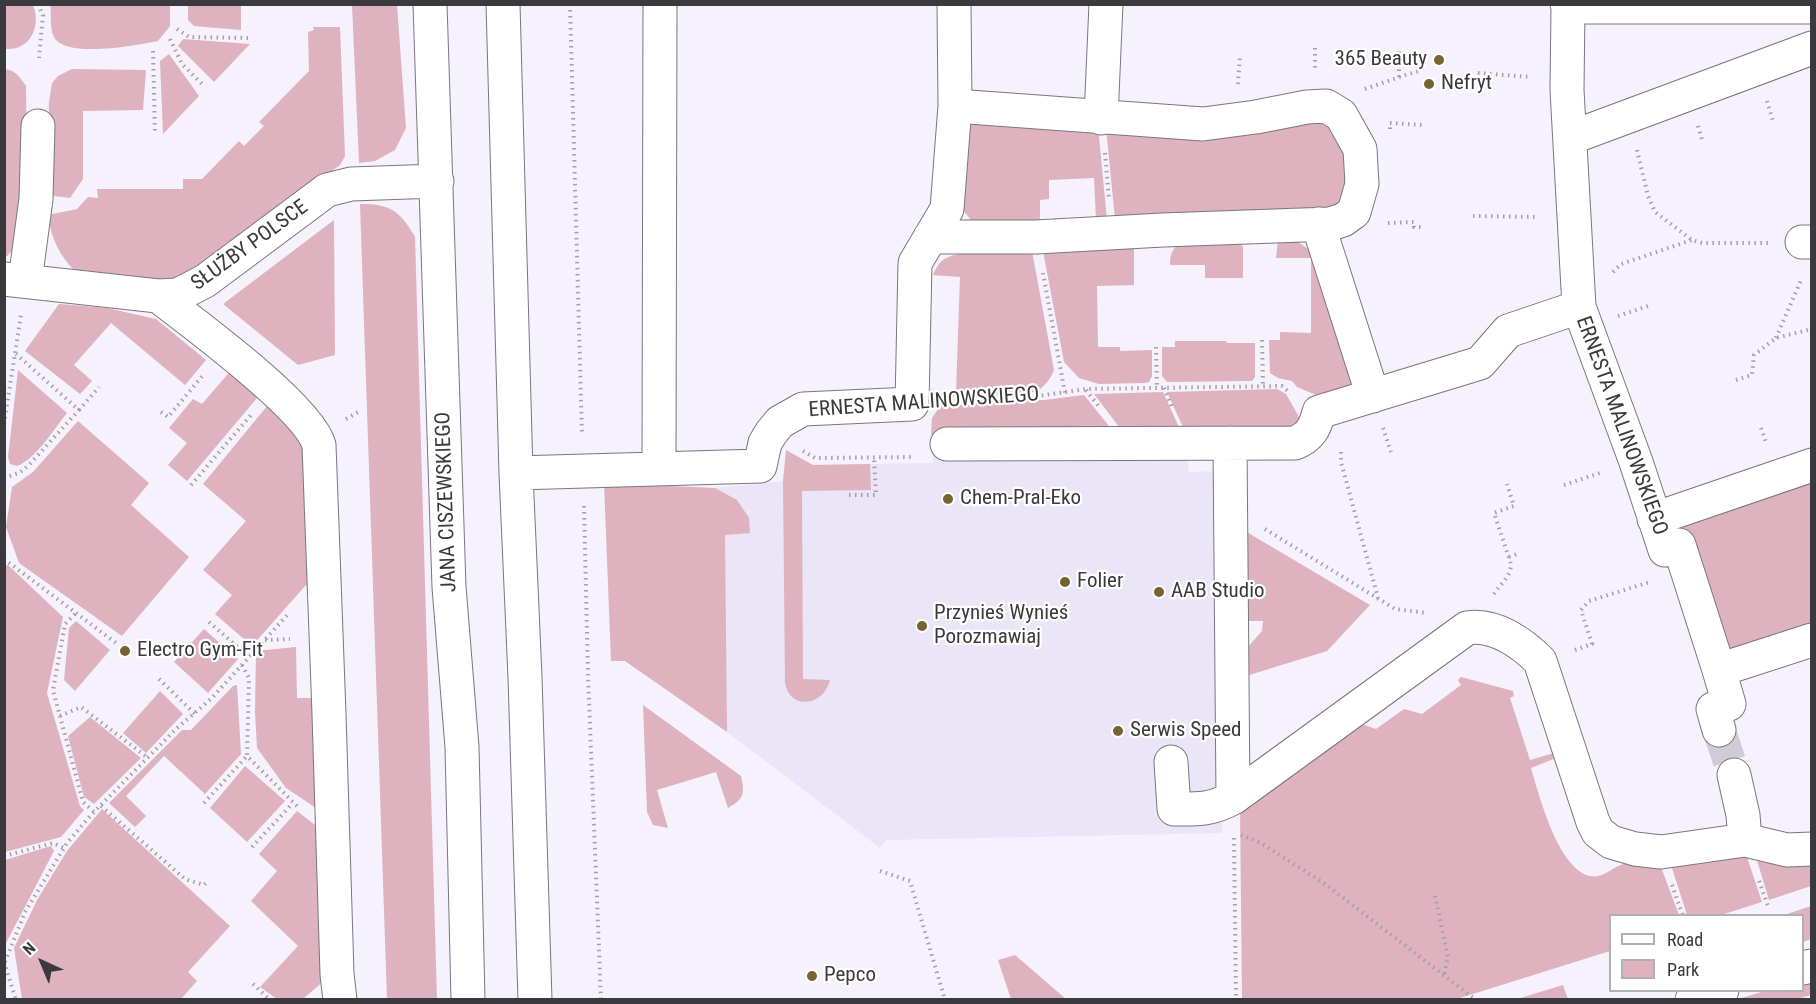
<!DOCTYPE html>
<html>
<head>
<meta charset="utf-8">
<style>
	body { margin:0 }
	#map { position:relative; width:1816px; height:1004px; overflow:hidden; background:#f5f1fd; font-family:"Roboto Condensed",sans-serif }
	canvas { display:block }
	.frame { position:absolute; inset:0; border:6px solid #3a393d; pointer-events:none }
	.legend { position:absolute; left:1609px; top:914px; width:195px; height:78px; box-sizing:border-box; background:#fff; border:2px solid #b0b0b1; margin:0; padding:8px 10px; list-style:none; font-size:18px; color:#3a393d }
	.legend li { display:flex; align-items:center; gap:12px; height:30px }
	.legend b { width:30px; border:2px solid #b0b0b1 }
	.north { position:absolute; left:12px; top:932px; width:60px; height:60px; -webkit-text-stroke:4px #fff; paint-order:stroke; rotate:316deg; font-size:16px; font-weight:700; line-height:24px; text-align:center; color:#3a393d }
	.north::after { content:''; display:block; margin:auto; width:21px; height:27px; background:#3a393d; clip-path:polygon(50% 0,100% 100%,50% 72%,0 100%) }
</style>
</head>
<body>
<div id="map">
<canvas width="1816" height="1004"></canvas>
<div class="frame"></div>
<ul class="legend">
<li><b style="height:8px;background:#fff"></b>Road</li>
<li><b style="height:16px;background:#deb2be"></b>Park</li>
</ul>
<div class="north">N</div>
</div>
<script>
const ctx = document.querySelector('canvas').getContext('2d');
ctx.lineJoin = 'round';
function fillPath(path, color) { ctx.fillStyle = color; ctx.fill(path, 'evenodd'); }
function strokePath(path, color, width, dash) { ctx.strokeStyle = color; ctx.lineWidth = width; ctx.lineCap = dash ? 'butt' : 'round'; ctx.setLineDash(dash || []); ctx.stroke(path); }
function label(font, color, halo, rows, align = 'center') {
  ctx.font = font + ' "Roboto Condensed",sans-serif'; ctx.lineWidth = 4.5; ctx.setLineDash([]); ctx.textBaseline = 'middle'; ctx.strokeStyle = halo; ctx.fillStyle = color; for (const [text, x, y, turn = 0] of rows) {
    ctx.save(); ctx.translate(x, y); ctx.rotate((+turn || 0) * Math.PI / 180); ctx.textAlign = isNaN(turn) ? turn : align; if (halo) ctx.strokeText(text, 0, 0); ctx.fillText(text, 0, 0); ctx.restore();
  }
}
fillPath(new Path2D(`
	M 786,450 L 813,465 L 933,463 L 933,452 L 1188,450 L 1189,472 L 1221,471 L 1224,785 L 1222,833 L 886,840 L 880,848 L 727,732 L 625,661 L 611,661 L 715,488 L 783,481 Z`), '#ebe5f8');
fillPath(new Path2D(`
	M 4,5 L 33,5 C 39,19 36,40 19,47 C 15,49 9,49 5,49 Z
	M 50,5 L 170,5 L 170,26 L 158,41 C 138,45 65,59 54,37 C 49,27 52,15 50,5 Z
	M 188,5 L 241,5 L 241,30 L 194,26 L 188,20 Z
	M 352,5 L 397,5 L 406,128 L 395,150 L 375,161 L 359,163 Z
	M 313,27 L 340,27 L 345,156 L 340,165 L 224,252 L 188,275 L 167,280 L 75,271 C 59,255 51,238 48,215 L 77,209 L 88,197 L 98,198 L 97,189 L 183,189 L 183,179 L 202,179 L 239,141 L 244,146 L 264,126 L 259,122 L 309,71 L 308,32 L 314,30 Z
	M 183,39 L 250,44 L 214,82 L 178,46 Z
	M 169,54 L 199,96 L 163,134 L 160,61 Z
	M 5,69 C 15,70 20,77 26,86 L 27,167 L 19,244 L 5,258 Z
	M 72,69 L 146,70 L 143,110 L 83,111 L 83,179 L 70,198 L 54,196 L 47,184 L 49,102 L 52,83 L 58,76 Z
	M 1327,121 L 1347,153 L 1349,182 L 1339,208 L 1115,219 L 1106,128 Z
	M 966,123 L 1098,126 L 1107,220 L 1096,220 L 1094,178 L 1049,180 L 1049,199 L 1040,200 L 1040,223 L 981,224 L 971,220 L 959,205 Z
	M 360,204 C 391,204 400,211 415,237 L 437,999 L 387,999 Z
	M 334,220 L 335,355 L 298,365 L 223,304 Z
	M 1291,237 L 1314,253 L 1360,389 L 1328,400 L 1297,387 L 1292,381 L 1278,378 L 1270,373 L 1269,340 L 1280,340 L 1280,332 L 1311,333 L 1311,258 L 1276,258 L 1278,240 Z
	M 1184,240 L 1240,243 L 1243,247 L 1243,278 L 1205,278 L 1205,265 L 1170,265 C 1170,252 1173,248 1184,240 Z
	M 1134,246 L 1134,285 L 1097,286 L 1098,347 L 1120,347 L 1120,351 L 1152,350 L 1152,376 L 1149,382 L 1144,383 L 1099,384 L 1079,378 L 1064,362 L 1043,251 Z
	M 1032,251 L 1054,370 C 1050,380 1045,386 1036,392 L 927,398 L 926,394 L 930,393 L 956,393 L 960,277 L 933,275 C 935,270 939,263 943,260 C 959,248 1012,251 1032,251 Z
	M 59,304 L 107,308 L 156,319 L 206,360 L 185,385 L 111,323 L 74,365 L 92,381 L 80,394 L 25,351 Z
	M 1175,341 L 1226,341 L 1227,343 L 1255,343 L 1255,377 L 1252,381 L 1248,381 L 1167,382 L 1162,376 L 1162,347 L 1175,347 Z
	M 233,368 L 263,391 L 187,481 L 168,465 L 187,443 L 169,428 L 193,399 L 202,404 Z
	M 18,370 L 67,413 C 54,429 36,459 17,466 L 10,464 L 8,457 Z
	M 1277,389 L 1286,394 L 1307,431 L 1187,436 L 1167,392 Z
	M 1163,392 L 1183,436 L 1126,436 L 1094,394 Z
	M 1084,395 L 1117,436 L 931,435 L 932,418 L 940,406 L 1044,400 Z
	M 272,400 L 302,436 L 318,582 L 305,586 L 252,646 L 215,614 L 232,595 L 203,570 L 246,521 L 203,484 Z
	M 78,421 L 149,483 L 131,505 L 189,557 L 122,636 L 19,563 L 6,527 L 12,487 L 33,472 Z
	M 786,450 L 813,465 L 870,464 L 871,490 L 802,491 L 803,679 L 830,680 C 824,706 790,711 785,683 L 783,481 Z
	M 1811,471 L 1811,624 L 1725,653 L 1679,515 Z
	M 604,483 L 715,488 L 737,500 L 749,518 L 750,533 L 725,535 L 727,732 L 625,661 L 611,661 Z
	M 1245,531 L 1370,605 L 1327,651 L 1246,676 L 1246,649 L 1262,631 L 1263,621 L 1246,621 Z
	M 8,565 L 63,617 L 47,693 L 80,806 L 84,810 L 61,837 L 5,852 L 4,566 Z
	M 76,621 L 110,650 L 75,691 L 64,680 L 69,628 Z
	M 204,629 L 238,659 L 208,693 L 174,662 Z
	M 296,647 L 297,698 L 319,698 L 322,812 L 286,788 L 257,748 L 255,712 L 256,651 Z
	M 1461,677 L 1513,691 L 1514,696 L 1510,698 L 1530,760 L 1554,753 L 1556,758 L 1531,768 C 1539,795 1558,869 1590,876 C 1603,879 1612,867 1624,864 C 1627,863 1653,867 1661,867 L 1679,915 L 1610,916 L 1610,951 L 1457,999 L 1242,999 L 1240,808 L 1359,723 L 1376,729 L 1404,709 L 1422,714 L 1461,685 L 1458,680 Z
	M 237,685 L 241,754 L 205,794 L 164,756 L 126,796 L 146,816 L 135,827 L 109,803 L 182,730 L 191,730 L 233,686 Z
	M 160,691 L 183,714 L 146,753 L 123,733 Z
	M 643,705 L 741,776 C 745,794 744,799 728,808 L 716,772 L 657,790 L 668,828 L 653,825 L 647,812 Z
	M 90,717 L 141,758 L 94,804 L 84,797 L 68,736 Z
	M 245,766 L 285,801 L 247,842 L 210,808 Z
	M 102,809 L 230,926 L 188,972 L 197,981 L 181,999 L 22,999 L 14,948 L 37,900 L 67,851 Z
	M 297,811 L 324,832 L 334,972 L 303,999 L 277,999 L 260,987 L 298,946 L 251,901 L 277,871 L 259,854 Z
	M 51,846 L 54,851 L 5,945 L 5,860 Z
	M 1746,854 L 1762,902 L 1721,915 L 1687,915 L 1671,865 Z
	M 1756,857 L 1811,863 L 1811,886 L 1769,900 Z
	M 1811,906 L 1811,939 L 1803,942 L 1802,916 L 1784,915 Z
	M 1015,955 L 1066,999 L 1011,999 L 998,960 Z
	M 1811,979 L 1811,995 L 1797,999 L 1735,1000 L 1765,991 L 1802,990 L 1803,981 Z
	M 1563,985 L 1568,999 L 1517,999 Z`), '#deb2be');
strokePath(new Path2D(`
	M 1719,730 L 1734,775`), '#d0ccd7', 33, [33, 16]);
const minor = new Path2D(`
	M 430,4 L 449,587 L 462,747 L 468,1000
	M 503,4 L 516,473 L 525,677 L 535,1000
	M 1567,4 L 1568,7 L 1812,7
	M 1568,7 L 1567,90 L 1579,307
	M 1101,118 L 1106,4
	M 1570,138 L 1812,48
	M 1318,224 L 1373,396
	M 930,237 L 1036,237 L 1163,230 L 1330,224 L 1343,220 L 1354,212 L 1362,184 L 1360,149 L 1341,115 L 1326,106 L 1307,107 L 1256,117 L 1203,124 L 955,106
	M 1802,242 L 1812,242
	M 4,279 L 158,296 L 178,295 L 205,281 L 327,190 L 351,184 L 437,181
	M 25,281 L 36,199 L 38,126
	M 158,296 C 193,323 308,407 319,445 L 329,714 L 337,974 L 340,1000
	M 1230,443 L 1233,798
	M 947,444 L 1295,443 C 1310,437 1315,428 1319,412 L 1480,363 L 1508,331 L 1579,307 L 1636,462 L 1665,550 L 1679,545 L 1719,670 L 1812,640
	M 659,468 L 660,4
	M 516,473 L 760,466 L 765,443 L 771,433 L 780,422 L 803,409 L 912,404 L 915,263 L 947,209 L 955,106 L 954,4
	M 1654,519 L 1812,465
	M 1719,670 L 1729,704 L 1713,709 L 1719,730
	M 1171,762 L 1174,809 C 1198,809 1211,810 1233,798 L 1467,628 C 1494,623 1522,643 1540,661 L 1593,822 L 1598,832 L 1611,842 L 1635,849 L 1661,852 L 1745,840 L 1787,850 L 1812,849
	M 1734,775 L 1743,815 L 1745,840
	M 1802,968 L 1812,966
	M 1692,1000 L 1722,990`);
strokePath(minor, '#797680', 35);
strokePath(new Path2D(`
	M 38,4 L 43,15 L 39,58
	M 570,4 L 582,435
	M 1168,4 L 1168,10
	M 177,29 L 189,37 L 250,38
	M 170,39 L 182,64 L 203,85
	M 1315,48 L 1315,71
	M 153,51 L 155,134
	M 1478,73 L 1531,77
	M 1399,77 L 1419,71
	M 1238,84 L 1240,55
	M 1365,89 L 1399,77 L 1399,50
	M 1767,101 L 1773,121
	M 1698,126 L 1703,143
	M 1390,129 L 1390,123 L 1423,125
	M 1637,150 L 1648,196 L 1655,212 L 1692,240 L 1702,243 L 1768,243
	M 1105,153 L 1109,199
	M 1473,216 L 1539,217
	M 1388,223 L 1414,222 L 1414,227 L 1425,227
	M 1613,272 L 1621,264 L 1692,240
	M 1043,273 L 1065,393
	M 1618,316 L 1651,305
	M 1776,338 L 1802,278
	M 1262,340 L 1263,386
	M 1156,347 L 1157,388
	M 1736,380 L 1752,375 L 1754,355 L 1776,338 L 1812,329
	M 1164,388 L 1172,407
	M 1086,390 L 1100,408
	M 946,402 L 1038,396 L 1086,389 L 1282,386 L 1289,392
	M 79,410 L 99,387
	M 161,412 L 168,417 L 204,374
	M 346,419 L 358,412
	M 4,424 L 21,315
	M 1383,428 L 1391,452
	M 1761,428 L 1767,445
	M 803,451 L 815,458 L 914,457
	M 1341,452 L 1341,462 L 1378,598
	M 4,478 L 19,473 L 28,466 L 79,410 L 16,354
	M 191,485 L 251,415
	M 1564,485 L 1603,472
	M 849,495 L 876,495 L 874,458
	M 584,506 L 588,674 L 601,1000
	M 1265,529 L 1395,609 L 1427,613
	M 1509,557 L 1520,553
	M 4,559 L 116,643
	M 1494,594 C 1500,584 1511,577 1511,564 L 1494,513 L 1514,506 L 1507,484
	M 75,614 L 65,624 L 53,690 L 83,802 L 94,812
	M 209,622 L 249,657
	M 265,640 L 290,639
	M 1575,650 L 1592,644 L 1581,610 L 1589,601 L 1650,582
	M 242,665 L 249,678 L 247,756 L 297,806
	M 159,679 L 195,714
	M 60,716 L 81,707 L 148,758
	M 204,803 L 247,756
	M 101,806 L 185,879 L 204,885 L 207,882
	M 1241,835 L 1261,843 L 1325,884 L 1476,1000
	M 1234,838 L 1236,1000
	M 252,847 L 293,803
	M 4,856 L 53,843 L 64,848
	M 880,871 L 910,881 L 945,1000
	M 1759,881 L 1769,909
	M 1672,885 L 1683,916
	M 1435,896 L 1448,957 L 1444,975
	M 4,962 L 16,1000
	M 5,962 L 25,912 L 67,843 L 91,815 L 176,729 L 212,698 L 289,613
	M 253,984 L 270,1000`), '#a29fa8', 4, [1.5, 4.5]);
strokePath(minor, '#fff', 33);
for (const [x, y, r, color] of [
	[1439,60,6,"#776332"],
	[1429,84,6,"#776332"],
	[948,499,6,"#776332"],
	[1065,582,6,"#776332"],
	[1159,592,6,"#776332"],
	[922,626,6,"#776332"],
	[125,651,6,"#776332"],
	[1118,731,6,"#776332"],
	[812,976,6,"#776332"]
]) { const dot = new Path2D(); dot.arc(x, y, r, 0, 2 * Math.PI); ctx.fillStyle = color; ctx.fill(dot); strokePath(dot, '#fff', 2); }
label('21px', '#3a393d', '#fff', [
	["365 Beauty",1427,60,"right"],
	["Nefryt",1441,84],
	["Chem-Pral-Eko",960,499],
	["Folier",1077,582],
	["AAB Studio",1171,592],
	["Przynieś Wynieś",934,614],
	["Porozmawiaj",934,638],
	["Electro Gym-Fit",137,651],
	["Serwis Speed",1130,731],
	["Pepco",824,976]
], 'left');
label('21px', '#3a393d', '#fff', [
	["SŁUŻBY POLSCE",250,246,-36],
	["ERNESTA MALINOWSKIEGO",924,403,-4],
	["ERNESTA MALINOWSKIEGO",1621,426,70],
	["JANA CISZEWSKIEGO",447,502,-92]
]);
</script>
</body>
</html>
